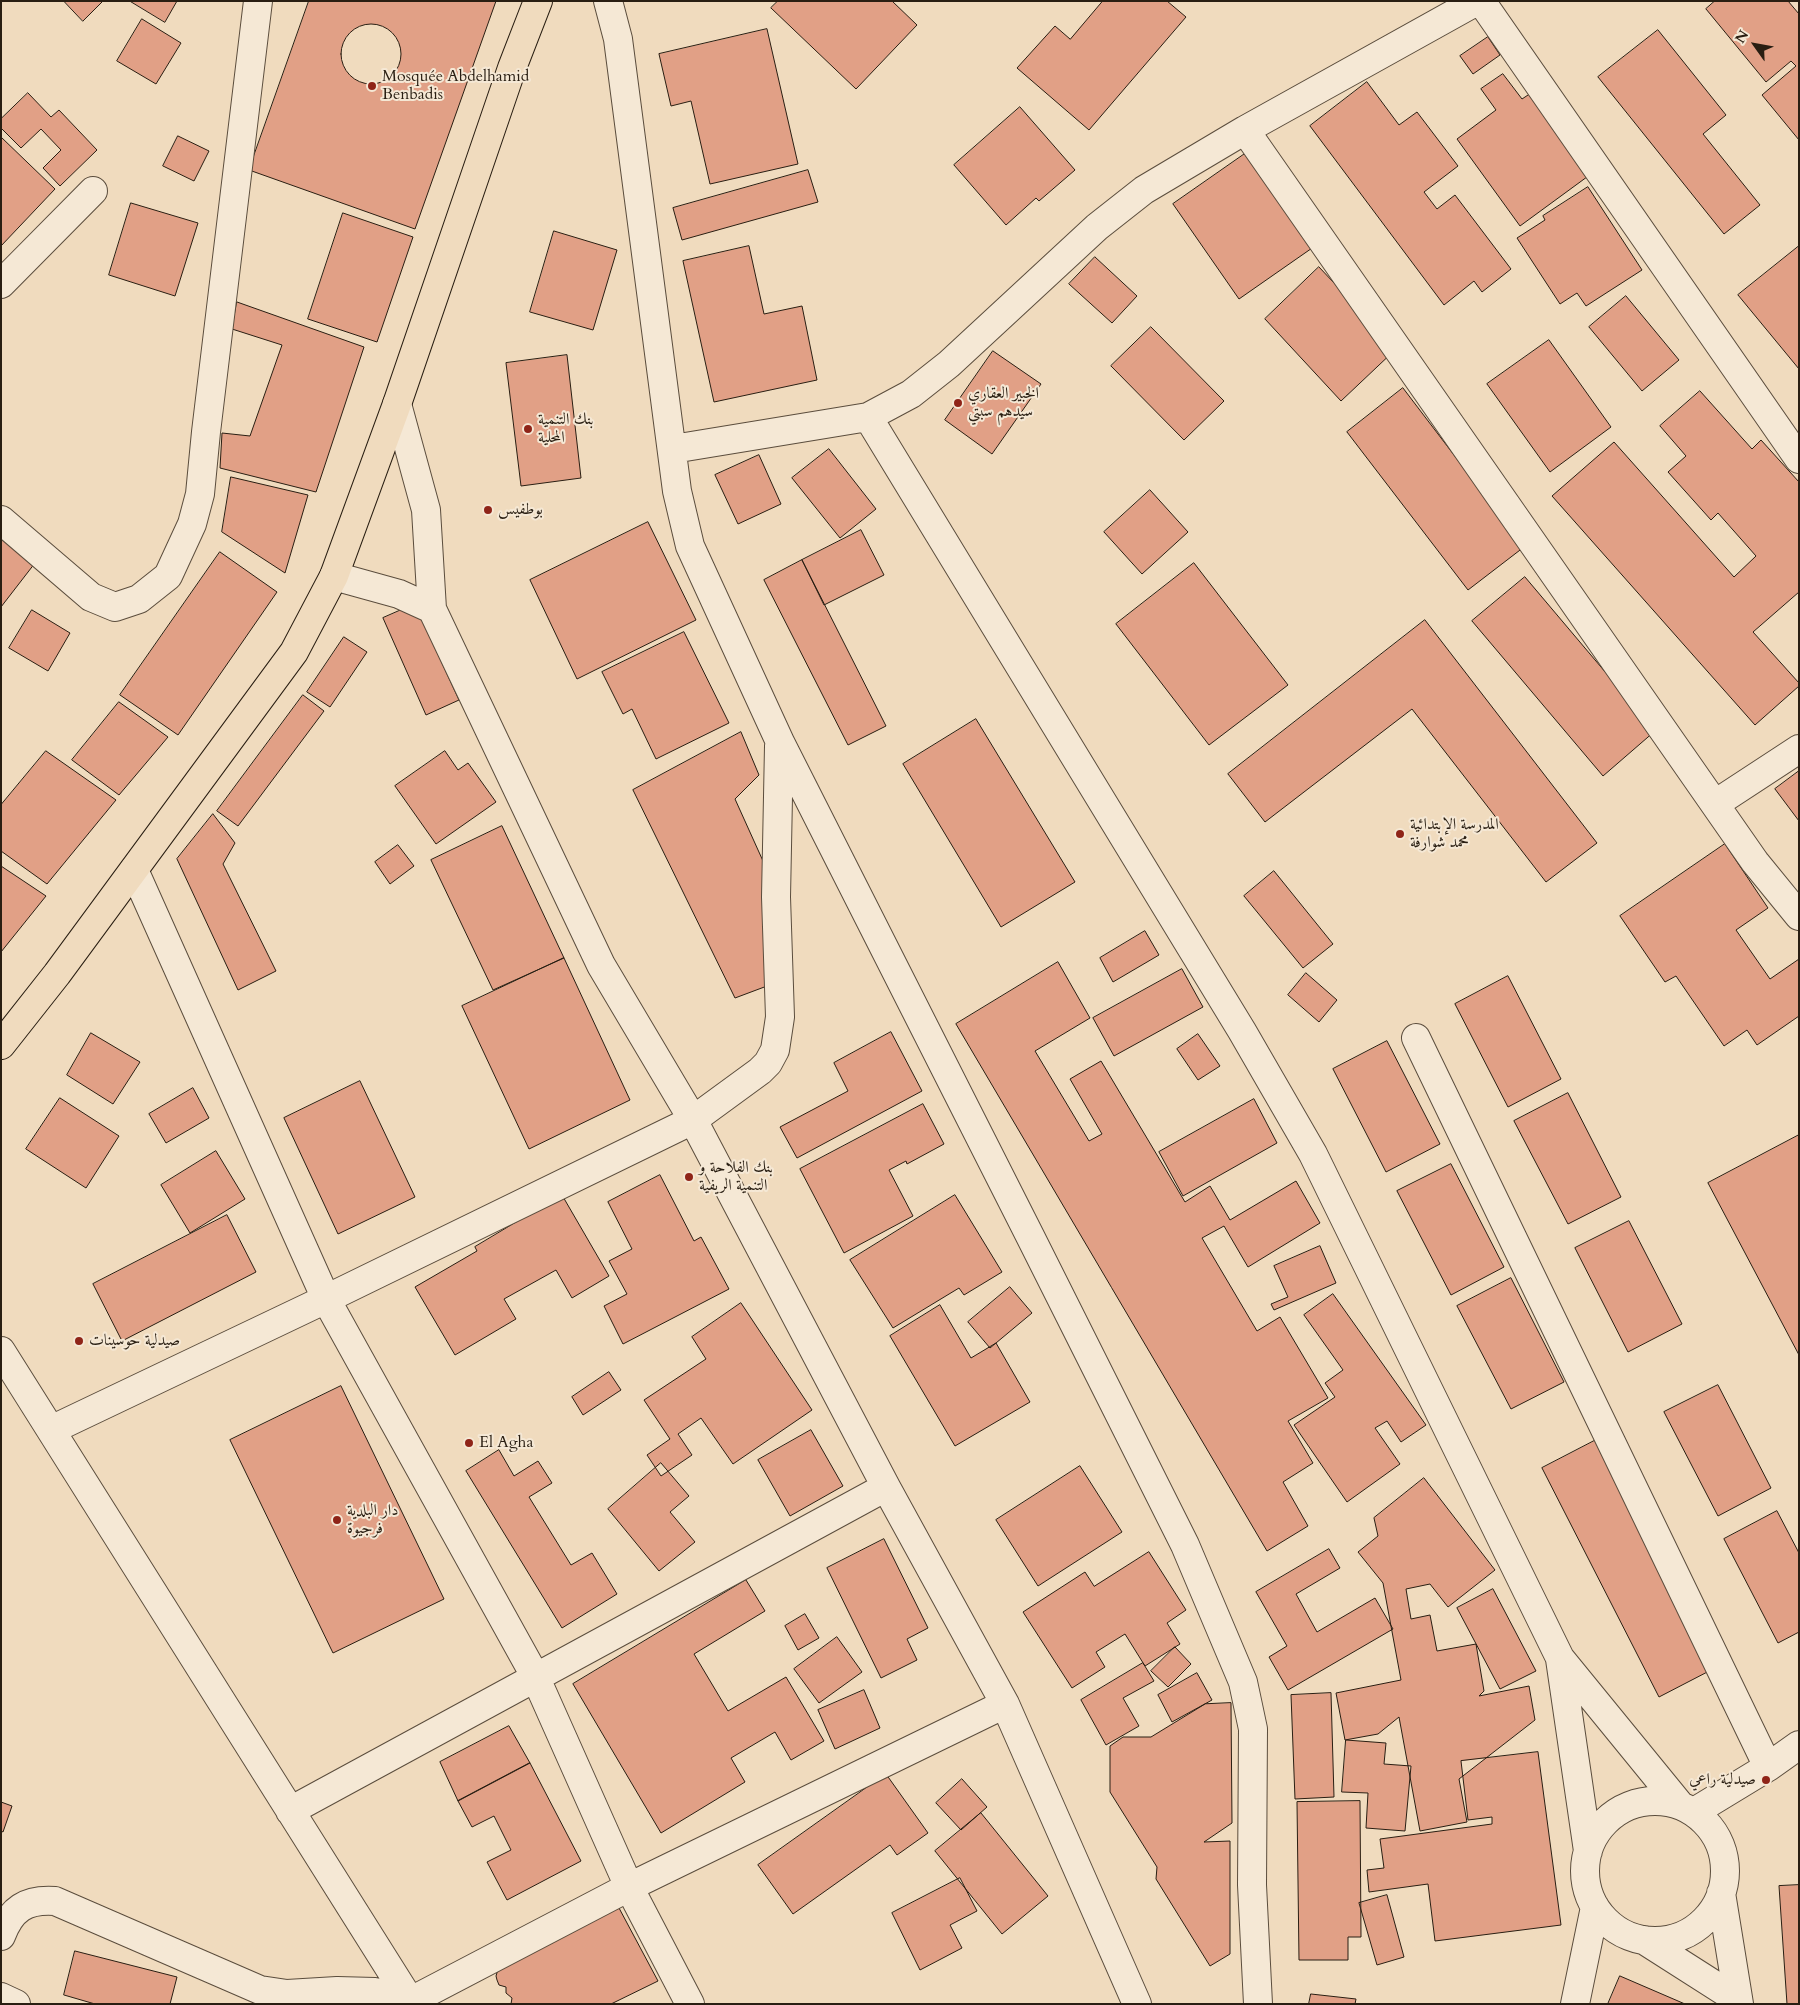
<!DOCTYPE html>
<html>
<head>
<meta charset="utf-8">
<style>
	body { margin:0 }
	#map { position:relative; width:1800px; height:2005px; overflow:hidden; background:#f0dbbe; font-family:Cardo,serif }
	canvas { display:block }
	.frame { position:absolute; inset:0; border:2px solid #291e12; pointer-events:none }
	.north { position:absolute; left:1730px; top:20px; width:50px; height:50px; -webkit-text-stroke:4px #f5e8d5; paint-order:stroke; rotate:302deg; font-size:14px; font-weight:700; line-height:20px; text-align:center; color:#291e12 }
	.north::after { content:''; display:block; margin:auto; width:18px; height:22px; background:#291e12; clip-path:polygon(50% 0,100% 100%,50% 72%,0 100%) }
</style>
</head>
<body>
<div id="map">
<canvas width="1800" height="2005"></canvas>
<div class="frame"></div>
<div class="north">N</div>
</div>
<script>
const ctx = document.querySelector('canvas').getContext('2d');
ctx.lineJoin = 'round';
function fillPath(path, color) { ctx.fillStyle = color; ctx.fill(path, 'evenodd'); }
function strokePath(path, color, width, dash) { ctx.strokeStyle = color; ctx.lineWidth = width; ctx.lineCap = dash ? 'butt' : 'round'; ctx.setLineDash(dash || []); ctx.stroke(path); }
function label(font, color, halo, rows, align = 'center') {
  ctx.font = font + ' Cardo,Amiri,serif'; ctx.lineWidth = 4; ctx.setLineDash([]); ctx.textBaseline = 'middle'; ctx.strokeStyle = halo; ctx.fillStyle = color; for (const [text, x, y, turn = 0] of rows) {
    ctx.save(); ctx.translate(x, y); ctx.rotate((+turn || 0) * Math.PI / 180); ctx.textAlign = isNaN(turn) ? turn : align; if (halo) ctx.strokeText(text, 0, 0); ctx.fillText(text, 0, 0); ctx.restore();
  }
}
const building = new Path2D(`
	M 64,1 L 103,1 L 83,21 Z
	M 130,1 L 177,1 L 165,22 Z
	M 309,1 L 496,1 L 415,229 L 249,170 Z
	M 778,1 L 892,1 L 917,25 L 856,89 L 771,8 Z
	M 1103,1 L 1167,1 L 1186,17 L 1089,130 L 1017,68 L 1055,26 L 1070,39 Z
	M 1715,1 L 1788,1 L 1799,14 L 1799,140 L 1762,95 L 1796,66 L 1791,61 L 1766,82 L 1706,9 Z
	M 142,19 L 181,43 L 156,84 L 117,61 Z
	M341 54a30 30 0 1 1 60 0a30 30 0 1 1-60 0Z
	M 767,29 L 798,164 L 710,184 L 691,101 L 671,106 L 659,54 Z
	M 1658,30 L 1726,115 L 1703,134 L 1760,205 L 1724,234 L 1598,77 Z
	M 1488,37 L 1500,55 L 1473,74 L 1460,56 Z
	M 1503,74 L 1522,99 L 1531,93 L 1591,174 L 1520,226 L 1457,139 L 1496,110 L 1481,89 Z
	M 1367,82 L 1399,125 L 1417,112 L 1458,166 L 1424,192 L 1437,209 L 1455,195 L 1511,269 L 1482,292 L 1474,281 L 1444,305 L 1310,126 Z
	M 28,93 L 51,117 L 59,110 L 97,150 L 60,186 L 43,168 L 61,150 L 41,129 L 21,148 L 1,128 L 1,119 Z
	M 1020,107 L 1075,170 L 1039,201 L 1036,198 L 1006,225 L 954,165 Z
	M 178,136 L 209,151 L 194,181 L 163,166 Z
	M 1,137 L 55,189 L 1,246 Z
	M 1249,151 L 1315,246 L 1239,299 L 1173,204 Z
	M 808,170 L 818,202 L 682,240 L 673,208 Z
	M 1588,187 L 1642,270 L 1586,306 L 1577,293 L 1560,304 L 1517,238 L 1545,220 L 1543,216 Z
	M 131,203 L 198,223 L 175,296 L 109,275 Z
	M 343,213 L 413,237 L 377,342 L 308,319 Z
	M 554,231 L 617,250 L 593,330 L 530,312 Z
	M 749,246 L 764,314 L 802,306 L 817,380 L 714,402 L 683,261 Z
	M 1799,246 L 1799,369 L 1738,295 Z
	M 1095,257 L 1137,296 L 1112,323 L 1069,284 Z
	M 1319,267 L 1396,349 L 1341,401 L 1265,319 Z
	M 1626,296 L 1679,360 L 1642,391 L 1589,327 Z
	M 237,302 L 364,347 L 316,492 L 220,468 L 222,433 L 250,436 L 282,345 L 232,329 Z
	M 1151,327 L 1224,401 L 1184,440 L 1111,366 Z
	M 1549,340 L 1611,427 L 1550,472 L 1487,384 Z
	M 993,351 L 1041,384 L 992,454 L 945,420 Z
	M 567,355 L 581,478 L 521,486 L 506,363 Z
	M 1403,388 L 1524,547 L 1468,590 L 1347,432 Z
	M 1700,391 L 1752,449 L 1761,440 L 1799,482 L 1799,592 L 1753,632 L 1799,683 L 1799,686 L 1755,725 L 1552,496 L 1614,442 L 1734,577 L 1756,556 L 1718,513 L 1711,520 L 1668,472 L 1686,456 L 1660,426 Z
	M 829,449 L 876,509 L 840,538 L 792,478 Z
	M 759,455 L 781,504 L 738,524 L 715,475 Z
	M 231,477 L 308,495 L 285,573 L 222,532 Z
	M 1150,490 L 1188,532 L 1142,574 L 1104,532 Z
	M 648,522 L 696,620 L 577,679 L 530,580 Z
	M 861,530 L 884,575 L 824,605 L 802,560 Z
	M 1,538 L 35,563 L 1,607 Z
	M 220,552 L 277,592 L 178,735 L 120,695 Z
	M 802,560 L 886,726 L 848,745 L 764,580 Z
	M 1194,563 L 1288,685 L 1209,745 L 1116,624 Z
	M 1525,577 L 1655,731 L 1603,776 L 1472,621 Z
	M 415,604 L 459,700 L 426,715 L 383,618 Z
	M 32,610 L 70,633 L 48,671 L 9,648 Z
	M 1425,620 L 1597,843 L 1546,882 L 1412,709 L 1265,822 L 1228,774 Z
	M 684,632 L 729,723 L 656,759 L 632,709 L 623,714 L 602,672 Z
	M 344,637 L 367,652 L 330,707 L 307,692 Z
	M 303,695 L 324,711 L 238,826 L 217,811 Z
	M 119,702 L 168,737 L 119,795 L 72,760 Z
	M 976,719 L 1075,882 L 1001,927 L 903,764 Z
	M 741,732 L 759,775 L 735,799 L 763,861 L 767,986 L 735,998 L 633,790 Z
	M 46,751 L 116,800 L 47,884 L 1,851 L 1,805 Z
	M 445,751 L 458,770 L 468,763 L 496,802 L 436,844 L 395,786 Z
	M 1799,771 L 1799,821 L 1775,789 Z
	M 213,814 L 235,843 L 223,864 L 276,971 L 238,990 L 177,859 Z
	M 502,826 L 564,958 L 493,990 L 431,860 Z
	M 1725,844 L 1768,908 L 1736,930 L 1770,979 L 1799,959 L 1799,1016 L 1757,1045 L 1747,1030 L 1724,1046 L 1676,976 L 1665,982 L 1620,916 Z
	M 398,845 L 414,866 L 390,884 L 375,862 Z
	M 1,866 L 46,896 L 1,952 Z
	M 1274,871 L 1333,944 L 1303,968 L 1244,896 Z
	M 1145,931 L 1159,955 L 1113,982 L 1100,958 Z
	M 564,958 L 630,1100 L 529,1149 L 462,1006 Z
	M 1058,962 L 1090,1018 L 1035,1051 L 1089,1141 L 1102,1134 L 1070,1079 L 1101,1061 L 1185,1202 L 1210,1186 L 1230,1220 L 1296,1181 L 1320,1223 L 1248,1267 L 1224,1226 L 1202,1238 L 1257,1331 L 1280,1317 L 1328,1398 L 1288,1421 L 1313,1463 L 1283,1482 L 1308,1526 L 1267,1551 L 956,1024 Z
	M 1182,969 L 1203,1007 L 1114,1056 L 1093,1018 Z
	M 1306,973 L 1337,1000 L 1319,1022 L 1288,995 Z
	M 1508,976 L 1561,1079 L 1508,1107 L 1455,1004 Z
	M 891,1032 L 922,1091 L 797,1158 L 780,1127 L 848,1091 L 834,1063 Z
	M 91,1033 L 140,1062 L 113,1104 L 67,1075 Z
	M 1198,1034 L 1220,1066 L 1198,1080 L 1177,1049 Z
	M 1387,1041 L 1440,1144 L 1386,1172 L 1333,1069 Z
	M 360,1081 L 415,1197 L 338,1234 L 284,1118 Z
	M 193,1088 L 209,1118 L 166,1143 L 149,1114 Z
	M 1568,1093 L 1621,1197 L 1568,1224 L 1514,1121 Z
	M 60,1098 L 119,1136 L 86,1188 L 26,1149 Z
	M 1254,1099 L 1277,1143 L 1183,1196 L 1159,1152 Z
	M 923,1104 L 944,1144 L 907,1164 L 906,1161 L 889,1170 L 913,1216 L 844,1253 L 800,1169 Z
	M 1799,1135 L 1799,1355 L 1708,1183 Z
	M 216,1151 L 245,1199 L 190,1233 L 161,1185 Z
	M 1451,1164 L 1504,1267 L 1451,1295 L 1397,1191 Z
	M 660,1175 L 694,1241 L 701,1237 L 729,1289 L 623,1344 L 604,1306 L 627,1294 L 609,1261 L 632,1249 L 608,1202 Z
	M 562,1195 L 609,1276 L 572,1298 L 556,1270 L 504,1299 L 516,1319 L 455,1355 L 415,1287 L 477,1251 L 475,1247 Z
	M 955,1195 L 1002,1272 L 964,1295 L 959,1288 L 893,1328 L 850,1260 Z
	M 227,1215 L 256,1272 L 122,1341 L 93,1284 Z
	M 1629,1221 L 1682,1324 L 1628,1352 L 1575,1248 Z
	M 1320,1246 L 1336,1283 L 1274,1310 L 1271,1304 L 1288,1297 L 1274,1266 Z
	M 1511,1278 L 1564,1382 L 1511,1409 L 1457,1306 Z
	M 1010,1287 L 1032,1313 L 990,1348 L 968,1322 Z
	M 1333,1294 L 1426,1425 L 1401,1442 L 1387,1421 L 1375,1428 L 1400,1464 L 1347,1502 L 1294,1425 L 1335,1397 L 1325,1383 L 1343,1370 L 1304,1315 Z
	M 741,1303 L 812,1410 L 733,1464 L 701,1418 L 678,1434 L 692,1455 L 661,1476 L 647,1455 L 670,1439 L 644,1400 L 706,1359 L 692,1337 Z
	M 940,1305 L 971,1358 L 996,1343 L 1030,1402 L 955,1446 L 890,1336 Z
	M 609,1372 L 621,1390 L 583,1415 L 572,1397 Z
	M 1718,1385 L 1771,1488 L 1718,1516 L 1664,1412 Z
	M 341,1386 L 444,1599 L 333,1653 L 230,1440 Z
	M 811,1430 L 843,1486 L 790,1516 L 758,1460 Z
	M 1598,1439 L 1715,1668 L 1659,1697 L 1542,1468 Z
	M 499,1450 L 514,1476 L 538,1461 L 552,1483 L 529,1497 L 571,1565 L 592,1553 L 617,1594 L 562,1628 L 466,1471 Z
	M 661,1463 L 689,1496 L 670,1512 L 695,1542 L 659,1571 L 608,1509 Z
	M 1080,1466 L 1122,1532 L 1038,1586 L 996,1520 Z
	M 1424,1478 L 1495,1570 L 1448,1607 L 1430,1584 L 1406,1589 L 1411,1619 L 1430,1615 L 1437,1651 L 1476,1644 L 1484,1691 L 1479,1696 L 1529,1686 L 1535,1720 L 1459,1779 L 1467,1822 L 1420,1831 L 1399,1717 L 1378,1734 L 1345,1740 L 1336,1693 L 1401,1680 L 1383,1583 L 1358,1552 L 1378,1536 L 1374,1518 Z
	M 1777,1511 L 1799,1553 L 1799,1632 L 1778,1643 L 1724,1539 Z
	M 884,1539 L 928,1628 L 907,1639 L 917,1660 L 881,1678 L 827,1568 Z
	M 1329,1549 L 1340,1568 L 1296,1594 L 1317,1632 L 1375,1598 L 1393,1629 L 1288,1690 L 1269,1657 L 1287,1646 L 1256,1592 Z
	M 1149,1552 L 1186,1610 L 1167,1623 L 1180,1644 L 1145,1666 L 1125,1634 L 1096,1652 L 1105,1667 L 1072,1688 L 1023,1612 L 1085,1572 L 1094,1586 Z
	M 746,1580 L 765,1611 L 694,1654 L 728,1711 L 786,1677 L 824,1741 L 791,1760 L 775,1732 L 731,1758 L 745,1782 L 661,1833 L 573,1684 Z
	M 1493,1589 L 1536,1671 L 1500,1689 L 1457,1608 Z
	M 805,1614 L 819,1638 L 798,1650 L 785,1626 Z
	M 837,1637 L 862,1672 L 819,1703 L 794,1669 Z
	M 1175,1647 L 1191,1664 L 1168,1687 L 1151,1671 Z
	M 1143,1663 L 1154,1681 L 1123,1698 L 1139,1726 L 1106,1745 L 1081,1700 Z
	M 1197,1673 L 1212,1700 L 1172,1722 L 1158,1695 Z
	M 864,1690 L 880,1728 L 835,1749 L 818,1710 Z
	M 1331,1693 L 1334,1797 L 1295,1799 L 1291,1695 Z
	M 1231,1703 L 1232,1823 L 1204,1842 L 1230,1841 L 1230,1954 L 1210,1966 L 1156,1879 L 1157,1867 L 1110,1792 L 1110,1746 L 1123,1737 L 1151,1737 L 1205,1704 Z
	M 509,1726 L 530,1763 L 458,1801 L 440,1762 Z
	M 1346,1740 L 1386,1743 L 1384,1764 L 1411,1766 L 1405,1831 L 1366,1828 L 1368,1793 L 1342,1792 Z
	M 1538,1752 L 1561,1925 L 1435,1941 L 1428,1884 L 1369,1892 L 1367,1870 L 1384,1868 L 1380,1839 L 1492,1824 L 1492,1817 L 1468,1820 L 1461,1761 Z
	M 530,1763 L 581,1861 L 507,1900 L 487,1862 L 511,1850 L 494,1816 L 472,1827 L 458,1801 Z
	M 886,1774 L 928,1833 L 897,1855 L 890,1845 L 793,1914 L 758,1865 Z
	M 962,1779 L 987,1807 L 961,1830 L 936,1803 Z
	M 1360,1801 L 1361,1937 L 1348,1937 L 1348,1960 L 1299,1960 L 1297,1802 Z
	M 1,1802 L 12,1806 L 3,1832 L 1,1831 Z
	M 981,1813 L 1048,1896 L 1002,1934 L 935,1851 Z
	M 960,1878 L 977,1911 L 950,1925 L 962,1948 L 920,1970 L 892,1913 Z
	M 1799,1885 L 1799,2004 L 1787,2004 L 1779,1886 Z
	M 1387,1895 L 1404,1957 L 1377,1965 L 1359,1903 Z
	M 619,1908 L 658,1981 L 611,2004 L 511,2004 L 512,1998 L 506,1993 L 506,1987 L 499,1985 L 497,1980 L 496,1976 L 499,1966 Z
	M 75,1951 L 177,1977 L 170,2004 L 95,2004 L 64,1995 Z
	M 1620,1976 L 1685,2004 L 1608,2004 Z
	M 1311,1994 L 1356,1999 L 1355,2004 L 1309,2004 Z`);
fillPath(building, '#e1a086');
strokePath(building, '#291e12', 1);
const street = new Path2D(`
	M 608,1 L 618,39 L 677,491 L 690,546 L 780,742 L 1031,1238 L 1185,1545 L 1243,1682 L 1253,1729 L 1252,1885 L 1258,2004
	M 1481,1 L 1799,459
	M 1245,130 L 1755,862 L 1799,916
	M 1,284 L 93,191
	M 397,404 L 426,510 L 432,609 L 601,965 L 693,1120 L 886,1487 L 1005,1704 L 1137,2004
	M 868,417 L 1242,1031 L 1313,1154 L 1560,1658 L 1680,1805
	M 673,449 L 868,417 L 911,394 L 949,364 L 1097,227 L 1144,190 L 1245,130 L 1477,1
	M 1,520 L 91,597 L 115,607 L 139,599 L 168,576 L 192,524 L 200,494 L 206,432 L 258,1
	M 334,576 L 399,594 L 432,609
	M 1715,804 L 1799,749
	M 134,870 L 326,1299 L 535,1676 L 629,1887 L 690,2004
	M 1416,1038 L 1768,1767
	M 1,1351 L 412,2004
	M 51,1430 L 326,1299 L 693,1120 L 760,1071 L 768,1063 L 775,1050 L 780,1017 L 776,897 L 779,746
	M 1560,1659 L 1588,1851
	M1585 1871a70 70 0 1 1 140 0a70 70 0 1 1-140 0Z
	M 290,1811 L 886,1487
	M 1694,1812 L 1768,1767 L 1799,1745
	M 1721,1893 L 1739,2004
	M 1,1936 C 11,1909 26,1899 55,1901 L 260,1990 L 287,1994 L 337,1991 L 375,1992 L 411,2001 L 629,1887 L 1005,1704
	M 1644,1940 L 1738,2000
	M 1,1997 L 16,2004
	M 1575,2004 L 1595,1907`);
const primary = new Path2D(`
	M 1,1045 L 57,974 L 294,652 L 334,576 L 397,404 L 512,68 L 538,1`);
strokePath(street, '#5b4d3d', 30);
strokePath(primary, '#291e12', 30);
strokePath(street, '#f5e8d5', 28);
strokePath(primary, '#f0dbbe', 28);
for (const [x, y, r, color] of [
	[372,86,5,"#8f2418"],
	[958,403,5,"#8f2418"],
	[528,429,5,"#8f2418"],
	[488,510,5,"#8f2418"],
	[1400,834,5,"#8f2418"],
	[689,1177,5,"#8f2418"],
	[79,1341,5,"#8f2418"],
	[469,1443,5,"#8f2418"],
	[337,1520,5,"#8f2418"],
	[1766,1780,5,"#8f2418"]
]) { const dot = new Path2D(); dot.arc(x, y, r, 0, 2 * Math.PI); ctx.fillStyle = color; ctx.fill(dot); strokePath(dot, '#f5e8d5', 2); }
label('16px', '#291e12', '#f5e8d5', [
	["Mosquée Abdelhamid",382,77],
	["Benbadis",382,95],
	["الخبير العقاري",968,394],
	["سيدهم سبتي",968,412],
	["بنك التنمية",538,420],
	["المحلية",538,438],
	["بوطفيس",498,510],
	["المدرسة الإبتدائية",1410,825],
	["محمد شوارفة",1410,843],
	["بنك الفلاحة و",699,1168],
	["التنمية الريفية",699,1186],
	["صيدلية حوسينات",89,1341],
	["El Agha",479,1443],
	["دار البلدية",347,1511],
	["فرجيوة",347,1529],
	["صيدلية راعي",1756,1780,"right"]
], 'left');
</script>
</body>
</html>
